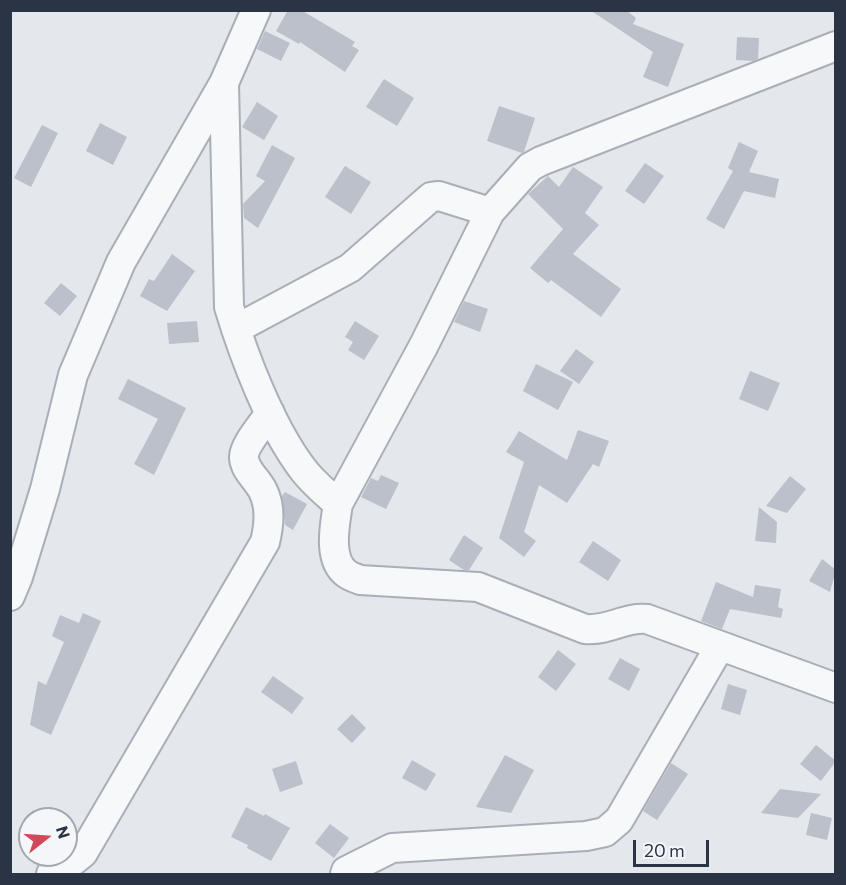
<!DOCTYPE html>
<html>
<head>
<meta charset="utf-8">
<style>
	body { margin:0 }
	#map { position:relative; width:846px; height:885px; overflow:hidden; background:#e4e7ec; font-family:Commissioner,sans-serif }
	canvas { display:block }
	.frame { position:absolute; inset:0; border:12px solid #2b3445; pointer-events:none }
	.north { position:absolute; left:18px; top:807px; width:60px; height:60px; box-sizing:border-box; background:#f4f6f9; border:2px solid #a4a8b1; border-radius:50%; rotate:73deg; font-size:16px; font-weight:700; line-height:24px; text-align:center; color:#2b3445 }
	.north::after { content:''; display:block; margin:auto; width:21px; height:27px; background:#d1495b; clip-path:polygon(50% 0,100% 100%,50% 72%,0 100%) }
	.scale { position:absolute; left:633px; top:840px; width:76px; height:27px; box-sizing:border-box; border:3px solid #2b3445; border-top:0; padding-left:8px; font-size:18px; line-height:21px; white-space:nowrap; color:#2b3445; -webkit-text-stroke:4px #f4f6f9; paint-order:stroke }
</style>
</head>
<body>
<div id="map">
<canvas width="846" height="885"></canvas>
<div class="frame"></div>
<div class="north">N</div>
<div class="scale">20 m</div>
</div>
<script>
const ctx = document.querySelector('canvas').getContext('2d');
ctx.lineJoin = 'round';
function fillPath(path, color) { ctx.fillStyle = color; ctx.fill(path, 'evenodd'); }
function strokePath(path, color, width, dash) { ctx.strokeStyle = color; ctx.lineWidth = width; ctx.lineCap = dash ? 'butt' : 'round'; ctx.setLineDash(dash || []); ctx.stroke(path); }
fillPath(new Path2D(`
	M 288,10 L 301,10 L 355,42 L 352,46 L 359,50 L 345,72 L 300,42 L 299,44 L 276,31 Z
	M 590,10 L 626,10 L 636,18 L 633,24 L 684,44 L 668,87 L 643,77 L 653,52 Z
	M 265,31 L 290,43 L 281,61 L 257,49 Z
	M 737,37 L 759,38 L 758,59 L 753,61 L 736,60 Z
	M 384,79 L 414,98 L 397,126 L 366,107 Z
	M 257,102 L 278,116 L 264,140 L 242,127 Z
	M 499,106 L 535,118 L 524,152 L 522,153 L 487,141 Z
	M 100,123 L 127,137 L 113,165 L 86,151 Z
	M 42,125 L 58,133 L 31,187 L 14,178 Z
	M 739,142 L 758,151 L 749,172 L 779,179 L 775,198 L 744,191 L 724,229 L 706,219 L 733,171 L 728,168 Z
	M 272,145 L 295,158 L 258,228 L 244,218 L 243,204 L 265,181 L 256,176 Z
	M 645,163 L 664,176 L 644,204 L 625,191 Z
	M 345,166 L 371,182 L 351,214 L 325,197 Z
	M 573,167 L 603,187 L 585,213 L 599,225 L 573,254 L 621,289 L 601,317 L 551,280 L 548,283 L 530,268 L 563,229 L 528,194 L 548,176 L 559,187 Z
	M 172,254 L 195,271 L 167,311 L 140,296 L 149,279 L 154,281 Z
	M 61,283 L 77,296 L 60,316 L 44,303 Z
	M 464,301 L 488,309 L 480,332 L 454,322 Z
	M 197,321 L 199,342 L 169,344 L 167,323 Z
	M 355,321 L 379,336 L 364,360 L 348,350 L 353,342 L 345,337 Z
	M 576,349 L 594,362 L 579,384 L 560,371 Z
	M 536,364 L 573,382 L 558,410 L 523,391 Z
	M 750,371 L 780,383 L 768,411 L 739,399 Z
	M 128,379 L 186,408 L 154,475 L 134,464 L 158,419 L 118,399 Z
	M 578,430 L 609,441 L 599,467 L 593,464 L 567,503 L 539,485 L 524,532 L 536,541 L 524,557 L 499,538 L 524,462 L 506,452 L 519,431 L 567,460 Z
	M 381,475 L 399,483 L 386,509 L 361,497 L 371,478 L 378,481 Z
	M 790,476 L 806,489 L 787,513 L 766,506 Z
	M 285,492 L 307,504 L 293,530 L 285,525 L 282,496 Z
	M 759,507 L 777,522 L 776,543 L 755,541 Z
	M 464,535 L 483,548 L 469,570 L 464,570 L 449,560 Z
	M 593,541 L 621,560 L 608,581 L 579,562 Z
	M 822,559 L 836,570 L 830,592 L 809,581 Z
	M 716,582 L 753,597 L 755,585 L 781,589 L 778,607 L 783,609 L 781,618 L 730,609 L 722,629 L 701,621 Z
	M 83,613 L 101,621 L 51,735 L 30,725 L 38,681 L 46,685 L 64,642 L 52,636 L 60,615 L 79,623 Z
	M 558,650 L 576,664 L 556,691 L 538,677 Z
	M 620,658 L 640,669 L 629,691 L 608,679 Z
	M 273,676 L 304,698 L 292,714 L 261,692 Z
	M 728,684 L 747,690 L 740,715 L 721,709 Z
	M 352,714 L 366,728 L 352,743 L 337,729 Z
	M 816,745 L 836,761 L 821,781 L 800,764 Z
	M 505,755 L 534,770 L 511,813 L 476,807 Z
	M 412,760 L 436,774 L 426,791 L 402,778 Z
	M 296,761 L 303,784 L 280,792 L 272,769 Z
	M 671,763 L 688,774 L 657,820 L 643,811 Z
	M 780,789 L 821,794 L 798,818 L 761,813 Z
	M 246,807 L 264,816 L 265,814 L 290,828 L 271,861 L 247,848 L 248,845 L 231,837 Z
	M 811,813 L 832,818 L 827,840 L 806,835 Z
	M 330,824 L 349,838 L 334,858 L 315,843 Z`), '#bbc0ca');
const minor = new Path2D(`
	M 224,83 L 229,307 C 244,357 271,427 302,468 C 312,482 326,493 338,504 C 335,524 327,560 347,574 C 351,577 356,578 360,580 L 478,587 L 585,629 C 609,631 624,617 647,619 L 836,688
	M 236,329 L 350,268 L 431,197 L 439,196 L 490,212 L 530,167 L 541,161 L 836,46
	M 338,504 L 424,345 L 490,212
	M 10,596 L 18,577 L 45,489 L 73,375 L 121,262 L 224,83 L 256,10
	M 51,874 L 63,869 L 83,853 L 265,542 C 269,526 271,507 263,491 C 258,480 245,471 244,458 C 243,446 263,424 270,413
	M 345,874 L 346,871 L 392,848 L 586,836 L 605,832 L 619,820 L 720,646`);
strokePath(minor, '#a9aeb7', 32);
strokePath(minor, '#f7f8fa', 28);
</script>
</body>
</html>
